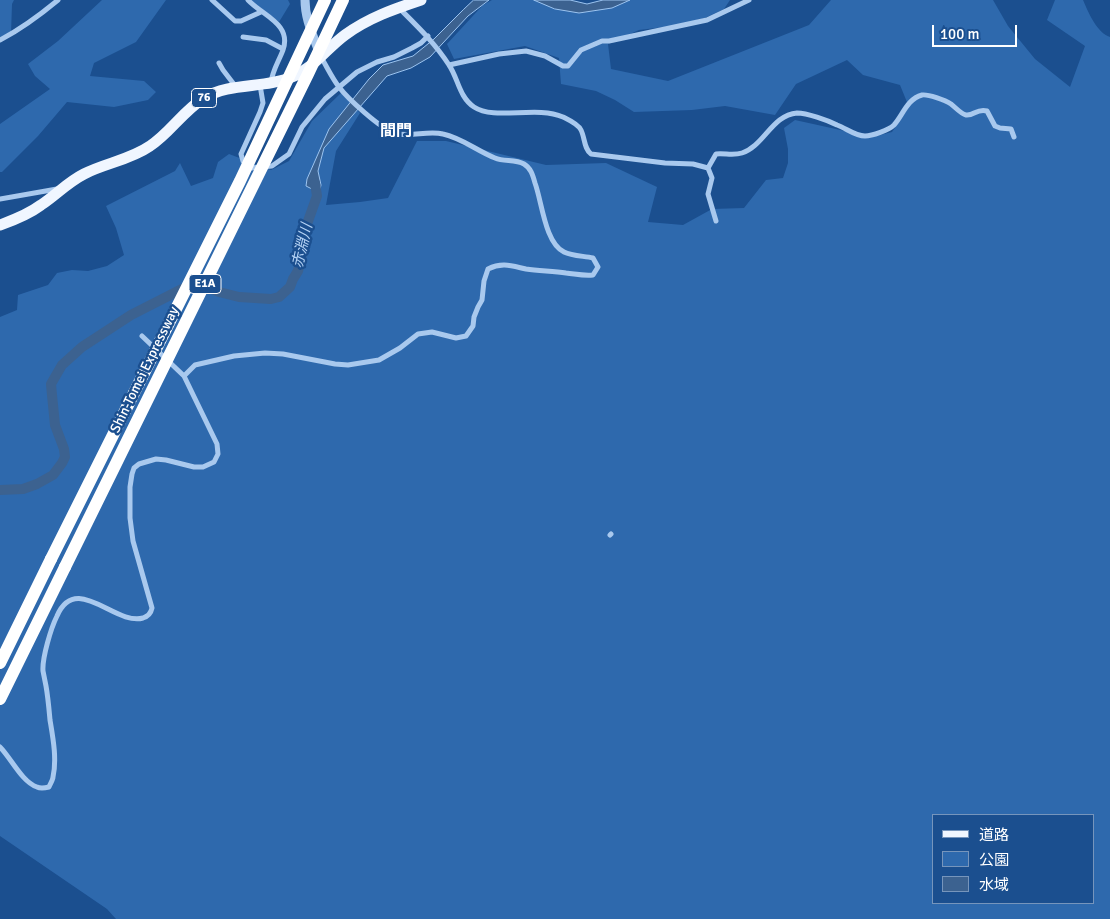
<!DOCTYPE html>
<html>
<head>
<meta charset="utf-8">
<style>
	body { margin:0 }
	#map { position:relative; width:1110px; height:919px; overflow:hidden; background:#1b4f8f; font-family:Signika,"Noto Sans JP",sans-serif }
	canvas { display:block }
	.legend { position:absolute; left:932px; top:814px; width:162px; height:90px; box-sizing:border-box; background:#1b4f8f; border:1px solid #7695bc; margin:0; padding:6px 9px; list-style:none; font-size:15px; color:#fff }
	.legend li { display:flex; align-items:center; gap:10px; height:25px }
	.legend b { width:25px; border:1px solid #7695bc }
	.scale { position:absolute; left:932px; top:25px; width:85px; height:22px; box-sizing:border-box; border:2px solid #fff; border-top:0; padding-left:6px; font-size:15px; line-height:18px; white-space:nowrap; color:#fff; -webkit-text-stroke:4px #1b4f8f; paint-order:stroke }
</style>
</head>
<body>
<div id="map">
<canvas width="1110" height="919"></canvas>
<ul class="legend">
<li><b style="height:6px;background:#f0f6ff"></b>道路</li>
<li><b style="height:14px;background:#2e69ad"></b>公園</li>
<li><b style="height:14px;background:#3c6290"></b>水域</li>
</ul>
<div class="scale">100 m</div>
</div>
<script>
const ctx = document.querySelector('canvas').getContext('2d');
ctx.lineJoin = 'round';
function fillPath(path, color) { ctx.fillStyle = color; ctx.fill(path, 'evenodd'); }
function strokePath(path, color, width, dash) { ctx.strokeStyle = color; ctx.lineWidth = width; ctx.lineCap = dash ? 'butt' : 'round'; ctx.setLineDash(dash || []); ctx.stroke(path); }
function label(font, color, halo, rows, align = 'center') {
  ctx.font = font + ' Signika,"Noto Sans JP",sans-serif'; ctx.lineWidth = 5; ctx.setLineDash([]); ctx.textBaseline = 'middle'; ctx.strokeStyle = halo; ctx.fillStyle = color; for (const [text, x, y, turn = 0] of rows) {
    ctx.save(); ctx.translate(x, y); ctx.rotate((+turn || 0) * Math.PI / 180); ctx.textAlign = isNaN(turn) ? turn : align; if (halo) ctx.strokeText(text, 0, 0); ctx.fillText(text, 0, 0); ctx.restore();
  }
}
fillPath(new Path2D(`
	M 0,0 L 14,0 L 12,4 L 11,34 L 0,40 Z
	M 102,0 L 166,0 L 136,42 L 94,63 L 90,76 L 144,81 L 156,92 L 148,100 L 114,107 L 67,102 L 38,136 L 2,172 L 0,172 L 0,124 L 50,89 L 35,76 L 28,64 L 58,41 Z
	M 252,0 L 288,0 L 290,4 L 279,22 L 251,1 Z
	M 492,0 L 539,0 L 571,10 L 625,0 L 730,0 L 724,9 L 705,18 L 673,26 L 639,30 L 608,44 L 611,69 L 668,81 L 809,25 L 831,0 L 993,0 L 1008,26 L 1035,59 L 1070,87 L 1085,46 L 1047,20 L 1055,0 L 1083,0 C 1088,12 1097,33 1110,37 L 1110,919 L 116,919 L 107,909 L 0,836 L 0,317 L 17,310 L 18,295 L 48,285 L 57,273 L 72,270 L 88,271 L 107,266 L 124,255 L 116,228 L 106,206 L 175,171 L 180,163 L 191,186 L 213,178 L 218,162 L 229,154 L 271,170 L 289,161 L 312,121 L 341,93 L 360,113 L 336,151 L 326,205 L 360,202 L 388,198 L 417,141 L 446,141 L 546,165 L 606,163 L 657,187 L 648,222 L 683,225 L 712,209 L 744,208 L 766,180 L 783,178 L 788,163 L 788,149 L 784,128 L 795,120 L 872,137 L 892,132 L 909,107 L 900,85 L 863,75 L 847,60 L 796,84 L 775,115 L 725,106 L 692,110 L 634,112 L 615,100 L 596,91 L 561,84 L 559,58 L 525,46 L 454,59 L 447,44 L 483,5 ZM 934,815 L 1094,815 L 1094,903 L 934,903 Z`), '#2e69ad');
const water = new Path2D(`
	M 474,0 L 489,0 L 468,16 L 430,57 L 411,68 L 387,76 L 324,148 L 318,171 L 321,185 L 318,198 L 314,190 L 306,186 L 307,179 L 329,129 L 369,79 L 383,65 L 413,56 L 434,39 L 463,10 Z
	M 534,0 L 570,0 L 587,4 L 603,0 L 630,0 L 612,8 L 579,13 L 555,9 Z`);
fillPath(water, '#3c6290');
strokePath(water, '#9cc4f0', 1);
strokePath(new Path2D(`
	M 0,490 L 23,489 L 37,484 L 53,475 L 62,463 L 65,457 L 64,449 L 55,425 L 52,395 L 51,384 L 62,365 L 82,347 L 131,315 L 182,289 L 202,285 L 219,292 L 239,297 L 271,299 L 279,297 L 290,287 L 293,279 L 298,271 L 302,254 L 307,224 L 317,196 L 315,183`), '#3c6290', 10);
strokePath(new Path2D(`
	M 212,0 L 235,21 L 241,21 L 261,12
	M 248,0 C 263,16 292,24 283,50 C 279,61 272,71 271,83
	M 399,8 C 417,26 435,43 449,65 C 458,78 459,97 474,107 C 495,121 536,105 563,117 C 569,120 578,124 581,130 C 585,138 584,149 591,154 L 665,163 L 693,164 L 708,168
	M 243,37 L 266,40 L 283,49
	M 0,40 C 21,29 40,15 58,0
	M 219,63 L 223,70 L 236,87
	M 449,65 L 499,54 L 526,51 L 545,56 L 563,66 L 568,66 L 581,50 L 602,41 L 609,41 L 707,20 L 749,0
	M 260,85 L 263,103 L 260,112 L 241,154 L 243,161 L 251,168 L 272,166 L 289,154 L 302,127 L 325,99 L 357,72 L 377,62 L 394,57 L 412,48 L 421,43 L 428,36
	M 708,168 L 716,154 C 725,153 733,156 742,153 C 764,146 772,115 797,113 C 807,113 827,120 837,125 C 846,128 855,136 865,136 C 872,136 889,130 894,125 C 903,115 907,99 922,95 C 928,94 945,100 951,104 C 955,107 961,114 966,115 C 974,116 977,108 987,111 L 995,126 L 1000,128 L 1011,129 L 1014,137
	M 708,168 L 712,178 L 708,194 L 716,221
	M 0,199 L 57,189
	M 142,336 L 184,376
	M 610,535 L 611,534
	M 0,747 C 11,758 22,782 37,787 C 41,789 45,788 49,787 C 50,784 53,780 53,777 C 57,759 53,738 50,720 C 49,709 48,697 46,686 C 45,681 44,676 43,671 C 42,658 51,628 57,616 C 76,572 115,626 143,618 C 149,616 151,613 152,608 L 133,541 L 130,518 L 130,487 L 132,474 L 134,468 L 139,464 L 156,459 L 166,460 L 194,467 L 203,467 L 214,462 L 218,454 L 217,444 L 184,376 L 195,365 L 234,356 L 265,353 L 283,354 L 335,364 L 348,365 L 379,360 L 400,348 L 418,334 L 432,332 L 456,338 L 466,336 L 473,326 L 474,317 L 478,307 L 482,300 L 484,281 L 488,269 C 502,262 512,266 526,269 C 539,271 553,271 566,273 C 576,274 583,276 593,275 L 598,267 L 593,258 C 584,256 572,256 564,252 C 545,243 542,202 535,183 C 533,176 531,168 524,164 C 515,159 504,162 495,158 C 477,151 462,138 443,134 C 427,130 410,138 394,133 C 380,128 348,99 339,87 C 332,78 327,67 321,57`), '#a9c9ee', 5);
strokePath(new Path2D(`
	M 305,0 C 305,19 313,35 319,52`), '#a9c9ee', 9);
strokePath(new Path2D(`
	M 0,225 C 14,220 29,214 41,205 C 56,195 68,182 84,174 C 105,163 130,160 150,146 C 170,133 183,111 204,98 C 230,82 264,89 292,77 C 314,68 327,48 345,35 C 368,18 394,9 421,0`), '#f0f6ff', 11);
strokePath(new Path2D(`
	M 0,663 L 51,559
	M 0,699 L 65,567`), '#fff', 12);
strokePath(new Path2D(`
	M 51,559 L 240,181 L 325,0
	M 65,567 L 308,74 L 343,0`), '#fff', 12);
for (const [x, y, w] of [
	[204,98,25],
	[205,284,32]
]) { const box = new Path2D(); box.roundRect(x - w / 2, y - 9.5, w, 19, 4); ctx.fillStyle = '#1b4f8f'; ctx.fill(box); strokePath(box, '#fff', 1); }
label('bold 12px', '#fff', null, [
	["76",204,98],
	["E1A",205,284]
]);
label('14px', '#fff', '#1b4f8f', [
	["Shin-Tomei Expressway",145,370,-64]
]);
label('italic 15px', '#b5d3f5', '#1b4f8f', [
	["赤淵川",303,246,-77]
]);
label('bold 16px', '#fff', '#1b4f8f', [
	["間門",396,132]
]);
</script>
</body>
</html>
